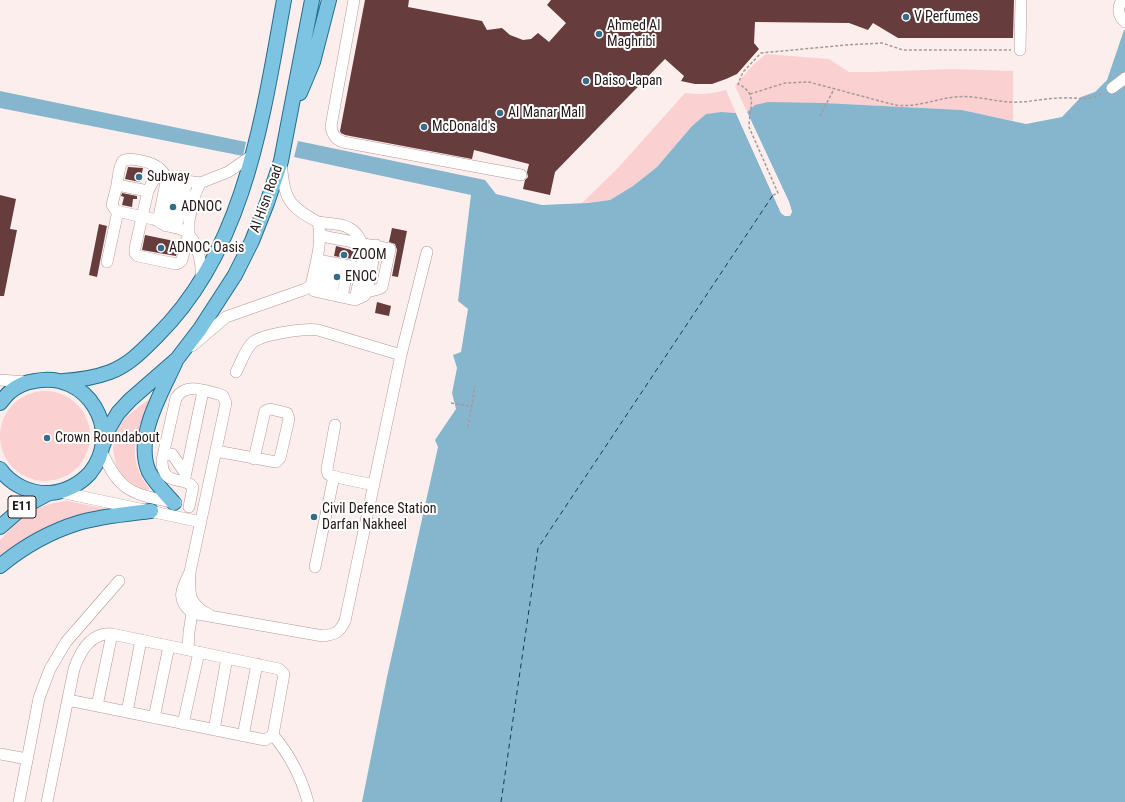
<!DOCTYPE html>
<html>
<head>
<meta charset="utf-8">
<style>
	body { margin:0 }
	canvas { display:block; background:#fdeeee }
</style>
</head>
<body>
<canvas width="1125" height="802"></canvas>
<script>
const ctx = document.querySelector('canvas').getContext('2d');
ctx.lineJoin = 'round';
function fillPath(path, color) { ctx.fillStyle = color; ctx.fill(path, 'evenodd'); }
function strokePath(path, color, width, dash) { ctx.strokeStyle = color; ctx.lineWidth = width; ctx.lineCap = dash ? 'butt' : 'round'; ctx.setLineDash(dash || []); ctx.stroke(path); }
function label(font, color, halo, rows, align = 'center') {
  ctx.font = font + ' "Roboto Condensed",sans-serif'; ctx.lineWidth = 4; ctx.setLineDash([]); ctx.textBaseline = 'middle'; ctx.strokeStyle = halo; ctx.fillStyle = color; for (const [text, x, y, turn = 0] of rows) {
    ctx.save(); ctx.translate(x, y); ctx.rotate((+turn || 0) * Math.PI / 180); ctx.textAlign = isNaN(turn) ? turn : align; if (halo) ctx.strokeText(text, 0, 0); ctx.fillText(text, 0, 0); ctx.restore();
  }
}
fillPath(new Path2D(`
	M 766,54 L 829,59 L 849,72 L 871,72 L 951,69 L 1013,71 L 1013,121 L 962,110 L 824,103 L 755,105 L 747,112 L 735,86 L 753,65 Z
	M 726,90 L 736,113 L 721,112 L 706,114 L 692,126 L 657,167 L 633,186 L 610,200 L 582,203 L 617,169 L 685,93 C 699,95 712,94 726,90 Z
	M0 436a45 45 0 1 1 90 0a45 45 0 1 1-90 0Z
	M 150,400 C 137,433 124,458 150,489 L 145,490 L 134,485 L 124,477 L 116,465 L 113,449 L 116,432 L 125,418 L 145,402 Z
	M 67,501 L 107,509 L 107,513 C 90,516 72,518 56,524 C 36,531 16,543 0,556 L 0,541 C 20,516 34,505 67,501 Z`), '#fad0d0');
fillPath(new Path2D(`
	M 1124,30 L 1125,30 L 1125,802 L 362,802 L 387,677 L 438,447 L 435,440 L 456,409 L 452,393 L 457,368 L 453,355 L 461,352 L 468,309 L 458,301 L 471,195 L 294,157 L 298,141 L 485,180 L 496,194 L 542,205 L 587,203 L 610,200 L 633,186 L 657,167 L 692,126 L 706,114 L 721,112 L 736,113 L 781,213 L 785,216 L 792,212 L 789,202 L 747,112 L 755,105 L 768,102 L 824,103 L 962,110 L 1026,124 L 1062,117 L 1081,97 L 1095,92 L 1107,80 Z
	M 0,91 L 246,142 L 243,156 L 0,108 Z`), '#86b5ce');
fillPath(new Path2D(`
	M 746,110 L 789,202 L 792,212 L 790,216 L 785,216 L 781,213 L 735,111 L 738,112 L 783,212 L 786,214 L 789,214 L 790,212 L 787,203 L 745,113 Z`), '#fdeeee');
strokePath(new Path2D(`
	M 501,802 L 538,548 L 773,195`), '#143c4f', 1, [5, 4]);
fillPath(new Path2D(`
	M 365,0 L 409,0 L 408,7 L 482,21 L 487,30 L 502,28 L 510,35 L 523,40 L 531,39 L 538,33 L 549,42 L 566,23 L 547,5 L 551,0 L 1014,0 L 1013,38 L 898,38 L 873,23 L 868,30 L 849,23 L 755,22 L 754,43 L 759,49 L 737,74 L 726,79 L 712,84 L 695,84 L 681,81 L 684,76 L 665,59 L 555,172 L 550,195 L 523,189 L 525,180 L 528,177 L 527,172 L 529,164 L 474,150 L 472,159 L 345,135 L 341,133 L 340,131 Z
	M 128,167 L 143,168 L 140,182 L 125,179 Z
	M 122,193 L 137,196 L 137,199 L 133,199 L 132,207 L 122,205 L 124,197 L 121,196 Z
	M 0,195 L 16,199 L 10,229 L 17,230 L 4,296 L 0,296 Z
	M 99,224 L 107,226 L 97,277 L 89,275 Z
	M 392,228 L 407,231 L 398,277 L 392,276 L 397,250 L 395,244 L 389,242 Z
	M 145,235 L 179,242 L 176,256 L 142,250 Z
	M 336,246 L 355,251 L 353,259 L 334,256 Z
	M 377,302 L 391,306 L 389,316 L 375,313 Z`), '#673c3d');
const minor = new Path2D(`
	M 354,0 L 331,126 C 332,134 335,139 343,142 L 521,175
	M 1122,0 C 1117,8 1118,16 1125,22
	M 1020,50 L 1021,0
	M 1112,88 L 1125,78
	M 200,183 L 194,197 L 189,221 L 189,235 L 186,242 L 182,260 L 179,263 L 176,264 L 138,256 L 135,253 L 135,248 L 148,191 L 154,179 L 158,177 L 200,183 L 228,172 L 253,155
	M 117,185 C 118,178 119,165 123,161 C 129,156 154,163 159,168 C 162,170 165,175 167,178 L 158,221 C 166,228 176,226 185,231 C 188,232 190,237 193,240 C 200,253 202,265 201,279
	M 148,191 L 117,185 L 112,205 L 116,211 L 153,219 L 158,221
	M 166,226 L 176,179
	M 176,228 L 187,181
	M 320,234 L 327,237 L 390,249 L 382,287 L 379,289 L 367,292 L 364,296 L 355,300
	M 317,260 L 361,268
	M 107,262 L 118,211
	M 311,286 L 314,291 L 355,300 C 357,289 365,257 363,248 C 362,241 356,231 349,228 C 341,223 328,224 318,222
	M 321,292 L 327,262
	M 367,292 L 376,245
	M 331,295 L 337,264
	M 342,297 L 348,266
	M 192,346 L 226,317 L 303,290 L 311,286 C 315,266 323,243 318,222 C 286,205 285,198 281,163
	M 236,372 C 241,363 245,349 253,342 C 264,334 305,328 318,330 L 401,355
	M 0,380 L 26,382
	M 335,425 L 327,469 L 328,474 L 331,476 L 374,485
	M 101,450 C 120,493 132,494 176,503
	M 216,451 L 276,462 L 280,458 L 289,419 L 287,413 L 270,409 L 265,411 L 254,459
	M 163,455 L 172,454 L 185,473
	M 184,482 L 203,391
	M 60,492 L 201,522
	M 189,507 L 193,487 C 184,475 162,488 162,460 L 176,398 C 186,382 205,391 219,394 L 223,396 L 226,403 L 190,572 C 189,592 188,604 208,614
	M 315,567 L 334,476
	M 190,572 C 182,588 175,599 192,613 L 323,636 C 336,634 339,633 345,621 L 401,355 L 427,252
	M 188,650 L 189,632 L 192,613
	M 97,706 L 112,634
	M 127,712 L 141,640
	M 154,718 L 169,646
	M 183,724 L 199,652
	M 214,730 L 227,658
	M 273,735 C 290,755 301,776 308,802
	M 243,736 L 257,664
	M 0,754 L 27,759
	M 19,802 L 39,698 L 50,669 L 66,642 L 119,581
	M 47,802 L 74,669 C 80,652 91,632 112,634 L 279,669 L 284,674 L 273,735 L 265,740 L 68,700`);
const major = new Path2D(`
	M 300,93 L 313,62 L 329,0
	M 63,381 C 79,380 94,378 110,372 C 129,365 143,350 157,336 C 245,250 263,116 284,0
	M 0,403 C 3,400 6,395 10,392 C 17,386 26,382 35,381 C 87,370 124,431 90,473 C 80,484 65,492 50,493 C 31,494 11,485 0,469
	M 103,445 L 109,428 L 118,413 L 130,400 L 177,359 L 200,329 L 235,275 L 252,241 L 267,203 L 281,161 L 312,0
	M 174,503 C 166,494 155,483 149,472 C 134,438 161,394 175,363
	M 0,527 L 23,507 L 49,493
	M 0,566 C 23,547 49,532 78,523 C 102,516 127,514 151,511`);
strokePath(minor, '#b89696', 12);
strokePath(major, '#246e8e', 16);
strokePath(new Path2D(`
	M 750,94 L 785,83 L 809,82 L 895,105 C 916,108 935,99 955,97 C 974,95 992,101 1010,102 C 1028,103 1044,98 1062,98 C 1079,97 1088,102 1103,93
	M 820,116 L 834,89
	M 773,195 L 778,193 L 749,127 C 749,108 759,94 738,84 L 743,72 L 761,53 L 846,45 L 882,43 L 903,50 L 1011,50
	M 451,403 L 471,406
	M 468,427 L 475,386`), '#a79999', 1.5, [3, 2]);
strokePath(minor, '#fff', 11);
strokePath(major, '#7cc4e1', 14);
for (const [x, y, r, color] of [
	[906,17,4,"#356c87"],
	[599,34,4,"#356c87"],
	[586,81,4,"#356c87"],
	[500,113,4,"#356c87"],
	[424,127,4,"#356c87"],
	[139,177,4,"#356c87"],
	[173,207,4,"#356c87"],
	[161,248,4,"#356c87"],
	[344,255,4,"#356c87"],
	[337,277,4,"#356c87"],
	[47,438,4,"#356c87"],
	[314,517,4,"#356c87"]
]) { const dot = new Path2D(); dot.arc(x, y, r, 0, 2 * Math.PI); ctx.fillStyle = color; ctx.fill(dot); strokePath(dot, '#fff', 1.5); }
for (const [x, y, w] of [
	[22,507,28]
]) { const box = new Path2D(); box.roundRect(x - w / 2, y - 11, w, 22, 3); ctx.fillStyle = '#fff'; ctx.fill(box); strokePath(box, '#251818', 1); }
label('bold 13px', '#251818', null, [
	["E11",22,507]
]);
label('14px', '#251818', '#fff', [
	["V Perfumes",914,17],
	["Ahmed Al",607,26],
	["Maghribi",607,42],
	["Daiso Japan",594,81],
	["Al Manar Mall",508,113],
	["McDonald's",432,127],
	["Subway",147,177],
	["ADNOC",181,207],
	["ADNOC Oasis",169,248],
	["ZOOM",352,255],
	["ENOC",345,277],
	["Crown Roundabout",55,438],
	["Civil Defence Station",322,509],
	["Darfan Nakheel",322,525]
], 'left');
label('14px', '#251818', '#fff', [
	["Al Hisn Road",267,199,-70]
]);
</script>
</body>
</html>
